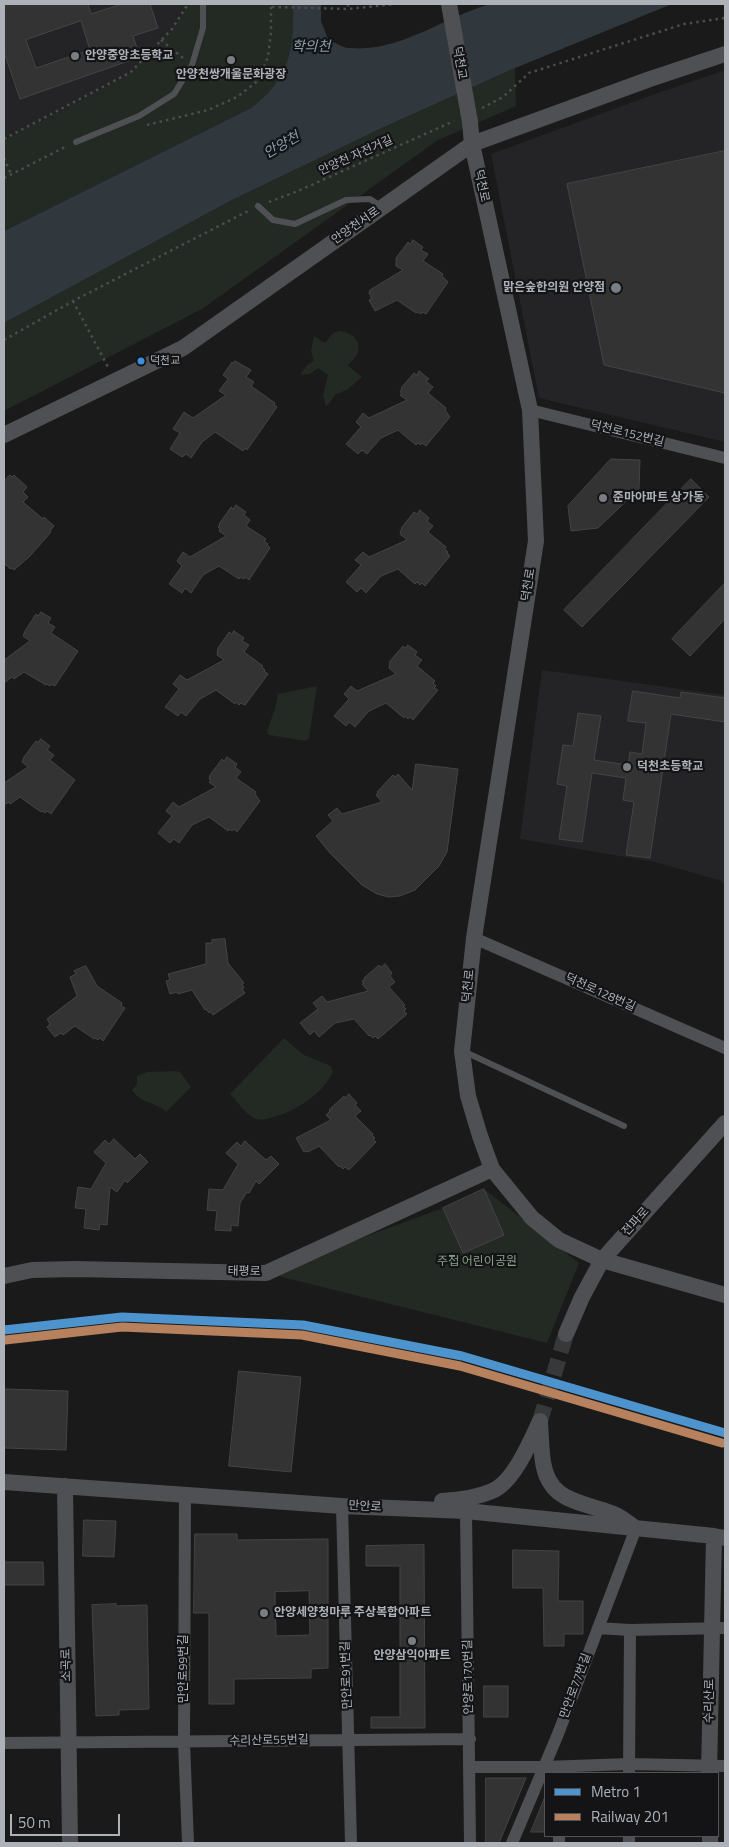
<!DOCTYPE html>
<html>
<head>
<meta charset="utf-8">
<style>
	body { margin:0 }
	#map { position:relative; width:729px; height:1847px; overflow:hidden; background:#1a1a1a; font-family:"Titillium Web",sans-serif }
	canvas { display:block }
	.frame { position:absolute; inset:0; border:5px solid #adb2b9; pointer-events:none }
	.legend { position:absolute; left:544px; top:1772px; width:175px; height:65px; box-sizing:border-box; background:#141416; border:1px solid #515357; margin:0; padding:6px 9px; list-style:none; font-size:15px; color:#adb2b9 }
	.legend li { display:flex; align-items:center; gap:10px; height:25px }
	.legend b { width:25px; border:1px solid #515357 }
	.scale { position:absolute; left:10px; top:1814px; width:110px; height:22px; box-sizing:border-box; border:2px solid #adb2b9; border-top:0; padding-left:6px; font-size:15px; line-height:18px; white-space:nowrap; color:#adb2b9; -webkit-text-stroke:4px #141416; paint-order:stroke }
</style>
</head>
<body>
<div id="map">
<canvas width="729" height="1847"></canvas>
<div class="frame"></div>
<ul class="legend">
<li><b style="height:6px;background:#4d94ce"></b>Metro 1</li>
<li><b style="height:6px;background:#b6815c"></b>Railway 201</li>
</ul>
<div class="scale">50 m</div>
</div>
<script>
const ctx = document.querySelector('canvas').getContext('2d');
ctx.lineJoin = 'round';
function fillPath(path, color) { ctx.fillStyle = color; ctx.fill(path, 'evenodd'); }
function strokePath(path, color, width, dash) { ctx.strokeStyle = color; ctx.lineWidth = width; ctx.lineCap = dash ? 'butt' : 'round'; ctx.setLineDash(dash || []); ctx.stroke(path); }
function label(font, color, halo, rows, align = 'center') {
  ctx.font = font + ' "Titillium Web","Noto Sans KR",sans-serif'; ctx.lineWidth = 4.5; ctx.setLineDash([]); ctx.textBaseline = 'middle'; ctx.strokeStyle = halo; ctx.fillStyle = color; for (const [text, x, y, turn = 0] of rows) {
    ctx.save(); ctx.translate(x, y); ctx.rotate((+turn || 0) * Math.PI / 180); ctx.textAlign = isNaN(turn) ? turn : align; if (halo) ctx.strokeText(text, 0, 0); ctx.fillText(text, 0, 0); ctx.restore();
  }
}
fillPath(new Path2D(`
	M 4,4 L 188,4 L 172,29 L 131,72 L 65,109 L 4,139 Z
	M 725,70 L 725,442 L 539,398 L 491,154 L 655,94 Z
	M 542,670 L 725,695 L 725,885 L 719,880 L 655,862 L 520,839 Z`), '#242426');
fillPath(new Path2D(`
	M 188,4 L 293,4 C 294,49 290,79 251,108 L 4,231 L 4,139 L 65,109 L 131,72 L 172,29 Z
	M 515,68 L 516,106 L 438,140 L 202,309 L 4,411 L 4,323 L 232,200 L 382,128 Z
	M 340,331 C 361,333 365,354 347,365 L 362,377 L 347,390 L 336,394 L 326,407 L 323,395 L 328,375 L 318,368 L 310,374 L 300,375 L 307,365 L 314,361 L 311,351 L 314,336 L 325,343 L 333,333 Z
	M 317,686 L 309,739 L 306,741 L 269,735 L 267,731 L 275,709 L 278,694 Z
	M 284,1038 L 304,1055 L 331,1066 L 333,1072 C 322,1094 299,1109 277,1116 C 269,1118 262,1122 254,1118 C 245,1114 237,1101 230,1094 Z
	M 175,1071 L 180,1072 L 191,1087 L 166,1112 C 155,1101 142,1105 132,1090 L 137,1084 L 137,1076 L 147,1072 Z
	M 484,1189 L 579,1263 L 547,1343 L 266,1273 L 443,1208 Z`), '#232923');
fillPath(new Path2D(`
	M 293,4 L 321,4 L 321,21 L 328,39 C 335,42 342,48 349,48 C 401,53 444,16 491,4 L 672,4 L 515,68 L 382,128 L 232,200 L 4,323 L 4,231 L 251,108 C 290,79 294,49 293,4 Z`), '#30383d');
const building = new Path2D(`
	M 4,4 L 88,4 L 91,14 L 122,4 L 150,4 L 158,28 L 133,36 L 140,57 L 20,99 L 4,52 ZM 81,21 L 90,50 L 36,68 L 26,40 Z
	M 725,151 L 725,393 L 604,365 L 567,184 Z
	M 413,240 L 423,247 L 421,250 L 428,254 L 423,261 L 443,274 L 442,276 L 448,282 L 426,314 L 422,312 L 421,314 L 418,312 L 416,313 L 397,300 L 375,311 L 369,300 L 372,299 L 369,293 L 370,290 L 403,270 L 396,266 L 396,258 L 408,242 L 410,244 Z
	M 235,361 L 251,370 L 246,377 L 254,382 L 251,386 L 275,403 L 274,405 L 277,407 L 247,450 L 245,448 L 243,451 L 215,432 L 202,442 L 191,458 L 186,454 L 182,457 L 170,449 L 180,433 L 173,429 L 184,412 L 193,418 L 226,395 L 219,391 L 228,379 L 223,375 L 232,362 L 234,363 Z
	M 419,371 L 429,379 L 426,381 L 433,387 L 428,393 L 446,408 L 445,410 L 450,417 L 426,446 L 422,443 L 421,445 L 418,443 L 416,445 L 398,430 L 381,438 L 367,454 L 362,450 L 358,454 L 346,444 L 361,427 L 356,422 L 363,413 L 369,418 L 407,400 L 400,395 L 402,393 L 400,392 L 402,389 L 401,388 L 414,373 L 417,375 Z
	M 611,459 L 640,460 L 639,489 L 598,528 L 571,531 L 568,506 Z
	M 10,475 L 12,477 L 14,475 L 27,487 L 23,492 L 28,497 L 23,502 L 43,519 L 44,517 L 54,526 L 50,531 L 51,532 L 30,556 L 14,570 L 12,568 L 10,569 L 4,563 L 4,482 Z
	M 691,479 L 709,497 L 582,627 L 564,610 Z
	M 236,505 L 246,512 L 244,515 L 250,520 L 246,526 L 266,539 L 264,541 L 268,544 L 267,545 L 270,548 L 249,580 L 245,577 L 244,579 L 240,577 L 239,579 L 219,566 L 203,575 L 191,593 L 185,588 L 182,593 L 169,584 L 182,566 L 177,561 L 183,552 L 190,557 L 226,536 L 219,531 L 220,529 L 218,527 L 220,525 L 219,524 L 231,507 L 233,509 Z
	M 420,510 L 429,518 L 427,521 L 433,526 L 428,532 L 446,547 L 445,549 L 448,552 L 447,553 L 450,556 L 425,586 L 422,583 L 420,585 L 417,582 L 415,584 L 398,569 L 381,576 L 366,593 L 361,588 L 357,592 L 346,582 L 361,565 L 355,560 L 363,552 L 369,557 L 407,540 L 400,534 L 402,527 L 414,512 L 417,514 Z
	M 725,583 L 725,619 L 690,656 L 672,639 Z
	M 41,612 L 51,618 L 48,623 L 55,627 L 51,633 L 78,651 L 55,686 L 51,684 L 50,686 L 47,684 L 46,685 L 24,672 L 14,679 L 12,677 L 4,683 L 4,660 L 30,641 L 23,636 L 25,631 L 36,614 L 38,616 Z
	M 234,631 L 244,638 L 242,641 L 249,645 L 244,652 L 263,666 L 262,667 L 265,670 L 264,671 L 268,674 L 245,705 L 241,703 L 239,705 L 236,702 L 235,704 L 216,690 L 200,699 L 186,716 L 181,712 L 178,716 L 165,707 L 179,689 L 173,684 L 180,675 L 187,680 L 224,660 L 217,655 L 218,648 L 229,632 L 232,634 Z
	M 408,645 L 417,652 L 415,655 L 422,660 L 417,666 L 435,681 L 433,683 L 436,686 L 434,688 L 438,690 L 413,720 L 410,717 L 408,719 L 405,716 L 404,718 L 386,703 L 369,711 L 355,727 L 349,722 L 346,726 L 334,716 L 349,699 L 344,694 L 351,686 L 357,691 L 396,674 L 389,668 L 390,661 L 403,646 L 405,648 Z
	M 633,691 L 680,698 L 681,692 L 725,698 L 725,722 L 671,714 L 650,858 L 626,855 L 634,802 L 623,800 L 626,778 L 592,773 L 582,842 L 559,839 L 567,786 L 557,784 L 563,745 L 573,746 L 578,713 L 601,716 L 594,760 L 628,765 L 630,752 L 642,754 L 646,723 L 628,721 Z
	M 41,739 L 50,746 L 47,750 L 54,755 L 50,760 L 75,780 L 51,814 L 47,811 L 45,813 L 42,811 L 41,812 L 20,797 L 10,804 L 9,802 L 4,805 L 4,783 L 28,767 L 22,762 L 24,757 L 36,741 L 38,742 Z
	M 227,757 L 237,764 L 235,767 L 241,772 L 236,778 L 256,792 L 255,794 L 260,801 L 237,832 L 234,829 L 232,831 L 229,829 L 228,831 L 209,817 L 192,825 L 179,843 L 174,839 L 170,843 L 158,833 L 172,816 L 166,811 L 173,802 L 179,807 L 216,787 L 209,782 L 211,780 L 209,779 L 210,775 L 222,759 L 224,761 Z
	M 416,764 L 458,769 L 447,852 L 439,866 L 415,890 L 400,896 L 389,897 L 377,894 L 362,885 L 330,853 L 316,836 L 333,821 L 328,815 L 337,808 L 342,814 L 382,802 L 376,795 L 378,793 L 377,792 L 393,775 L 395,777 L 398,774 L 412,790 Z
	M 225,939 L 228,963 L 244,983 L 242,984 L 244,988 L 242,989 L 245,993 L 213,1015 L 210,1011 L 209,1013 L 206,1009 L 205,1010 L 192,990 L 178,994 L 177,992 L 170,994 L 166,981 L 170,980 L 168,974 L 206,964 L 206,943 L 212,943 L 212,940 Z
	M 385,964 L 392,973 L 390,976 L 395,982 L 389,987 L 405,1005 L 403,1006 L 406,1009 L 404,1011 L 407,1014 L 378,1039 L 375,1036 L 373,1038 L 370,1035 L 369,1036 L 354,1019 L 335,1023 L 319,1037 L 314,1031 L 310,1035 L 300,1023 L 318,1009 L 313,1003 L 322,996 L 327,1002 L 368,991 L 362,984 L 364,983 L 362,981 L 365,979 L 364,978 L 379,965 L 381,967 Z
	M 86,966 L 97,986 L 122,1003 L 121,1006 L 125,1008 L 103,1041 L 100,1038 L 98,1040 L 95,1038 L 94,1039 L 75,1026 L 63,1035 L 61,1033 L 55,1037 L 47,1027 L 50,1024 L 47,1019 L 77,996 L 70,977 L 76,974 L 74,971 Z
	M 349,1094 L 357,1103 L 355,1105 L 361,1111 L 355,1116 L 373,1134 L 372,1135 L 375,1138 L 373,1139 L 376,1142 L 349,1170 L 345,1167 L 343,1169 L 340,1166 L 339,1167 L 319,1146 L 308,1152 L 307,1151 L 304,1152 L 296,1138 L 331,1120 L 326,1115 L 330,1111 L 329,1110 L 344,1096 L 345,1098 Z
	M 114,1139 L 135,1159 L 140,1154 L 148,1162 L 127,1183 L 125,1180 L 117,1192 L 110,1187 L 107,1225 L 100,1224 L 99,1230 L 84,1228 L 86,1209 L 75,1208 L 78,1187 L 91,1189 L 106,1163 L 94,1152 L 105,1140 L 109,1144 Z
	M 245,1141 L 266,1160 L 271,1156 L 279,1164 L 259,1184 L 256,1181 L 249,1193 L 247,1192 L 240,1203 L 238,1226 L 231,1225 L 231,1231 L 215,1230 L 217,1211 L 207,1210 L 209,1189 L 223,1190 L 238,1164 L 226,1153 L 237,1142 L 241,1146 Z
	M 484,1189 L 504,1235 L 463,1253 L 443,1208 Z
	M 239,1371 L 301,1377 L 291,1472 L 229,1466 Z
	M 4,1389 L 68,1391 L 66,1450 L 4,1448 Z
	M 84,1520 L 116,1521 L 114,1557 L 83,1556 Z
	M 195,1534 L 237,1534 L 237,1540 L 328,1539 L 328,1668 L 311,1669 L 311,1678 L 234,1679 L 234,1704 L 209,1704 L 209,1613 L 194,1613 ZM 309,1591 L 310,1635 L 276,1636 L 275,1592 Z
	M 424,1545 L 425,1728 L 371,1728 L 371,1717 L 400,1717 L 400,1566 L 366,1566 L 366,1546 Z
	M 513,1550 L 559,1551 L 558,1601 L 583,1601 L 583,1634 L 564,1634 L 564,1646 L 544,1646 L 543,1588 L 513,1588 Z
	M 4,1562 L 43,1562 L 44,1585 L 4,1585 Z
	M 116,1604 L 116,1606 L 147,1605 L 149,1709 L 119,1710 L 119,1715 L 96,1716 L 92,1605 Z
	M 484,1686 L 508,1686 L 508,1717 L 484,1717 Z
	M 486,1778 L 526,1778 L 499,1843 L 486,1843 Z
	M 545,1797 L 545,1832 L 531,1832 Z`);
fillPath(building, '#333334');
strokePath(building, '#434446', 1);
strokePath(new Path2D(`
	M 540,1421 L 566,1334`), '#37383a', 16, [16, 8]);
strokePath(new Path2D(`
	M 348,4 L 348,9
	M 272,7 L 348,9 L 395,4
	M 161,40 L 183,58
	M 482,108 L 503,97 L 529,73 L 684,24 L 725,18
	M 147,125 L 208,110 L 237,97 L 259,80 L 268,57 L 271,32 L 271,4
	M 4,139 L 131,72 L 172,29 L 188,4
	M 4,158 L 11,174
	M 4,178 L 67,146
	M 269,202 L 298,191 L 454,121
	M 73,301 L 109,369
	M 4,340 L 73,301 L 250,210`), '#4a4c4e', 2.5, [2.5, 4]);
strokePath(new Path2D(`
	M 76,142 L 139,116 L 174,94 L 192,65 L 203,28 L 203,4
	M 258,206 L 273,220 L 295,224 L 346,200 L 370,199 L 382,207
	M 463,1051 L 624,1126`), '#4f5053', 6);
strokePath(new Path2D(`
	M 530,410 L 725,458
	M 474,938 L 725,1048
	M 185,1496 L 184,1743 L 188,1843
	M 342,1506 L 351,1843
	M 466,1511 L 470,1843
	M 598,1628 L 630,1630 L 725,1628
	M 4,1743 L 470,1739
	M 470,1767 L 545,1767 L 629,1764 L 725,1766
	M 629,1773 L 630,1630
	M 512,1843 L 558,1734 L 636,1528
	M 559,1843 L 559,1836
	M 629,1843 L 629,1836`), '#4f5053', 12);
strokePath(new Path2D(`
	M 470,122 L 472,144 L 530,410 L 536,541 L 474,938 L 462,1051 L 468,1096 L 480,1136 L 492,1169 L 532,1218 L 559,1240 L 602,1260 L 725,1295
	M 4,435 L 183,348 L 472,144 L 650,79 L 725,54
	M 4,1276 L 32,1270 L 75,1269 L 266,1273 L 492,1169
	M 566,1334 L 582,1297 L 602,1260 L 725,1123
	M 540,1423 C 541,1436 541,1449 543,1462 C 549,1502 580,1501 611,1513 C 619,1515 627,1522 634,1527
	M 4,1482 L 342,1506 L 466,1511 L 714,1536 L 725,1538
	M 65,1486 L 70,1843
	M 442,1501 C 459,1500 476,1498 492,1491 C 513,1483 531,1441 540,1421
	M 709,1773 L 714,1536
	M 710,1836 L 710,1843`), '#4f5053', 16);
strokePath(new Path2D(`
	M 449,4 L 470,122`), '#4f5053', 16);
strokePath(new Path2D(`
	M 5,1340 L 122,1327 L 302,1335 L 460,1366 L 722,1443`), '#b6815c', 9);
strokePath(new Path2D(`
	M 4,1330 L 122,1317 L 303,1325 L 462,1356 L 725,1433`), '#4d94ce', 9);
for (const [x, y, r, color] of [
	[75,56,5,"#7a7d81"],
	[231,60,5,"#7a7d81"],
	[616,288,6,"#7a7d81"],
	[141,361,4.5,"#3a90db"],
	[603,498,5,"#7a7d81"],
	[627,767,5,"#7a7d81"],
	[264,1613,5,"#7a7d81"],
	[412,1641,5,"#7a7d81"]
]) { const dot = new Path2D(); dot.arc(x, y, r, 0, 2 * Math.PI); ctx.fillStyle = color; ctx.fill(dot); strokePath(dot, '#141416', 2); }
label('11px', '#adb2b9', '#141416', [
	["덕천교",150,361]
], 'left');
label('bold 12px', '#adb2b9', '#141416', [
	["안양중앙초등학교",85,56],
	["안양천쌍개울문화광장",231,75,"center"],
	["맑은숲한의원 안양점",605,288,"right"],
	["준마아파트 상가동",613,498],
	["덕천초등학교",637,767],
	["안양세양청마루 주상복합아파트",274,1613],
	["안양삼익아파트",412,1656,"center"]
], 'left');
label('12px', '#adb2b9', '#141416', [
	["덕천교",459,63,80],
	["안양천 자전거길",356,156,-24],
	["덕천로",481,186,78],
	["안양천서로",356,226,-35],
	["덕천로152번길",627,434,14],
	["덕천로",529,585,-81],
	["덕천로",469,986,-84],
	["덕천로128번길",600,993,24],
	["전파로",636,1222,-48],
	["태평로",244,1272,1],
	["만안로",365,1507,3],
	["소곡로",67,1665,-91],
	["만안로99번길",184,1669,-90],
	["만안로91번길",347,1675,-92],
	["안양로170번길",469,1677,-91],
	["만안로77번길",576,1686,-70],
	["수리산로",710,1701,-89],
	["수리산로55번길",269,1741,-1]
]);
label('12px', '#87a286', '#141416', [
	["주접 어린이공원",477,1262]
]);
label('italic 14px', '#88a0b0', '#141416', [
	["학의천",311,48],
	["안양천",282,146,-30]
]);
</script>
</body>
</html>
